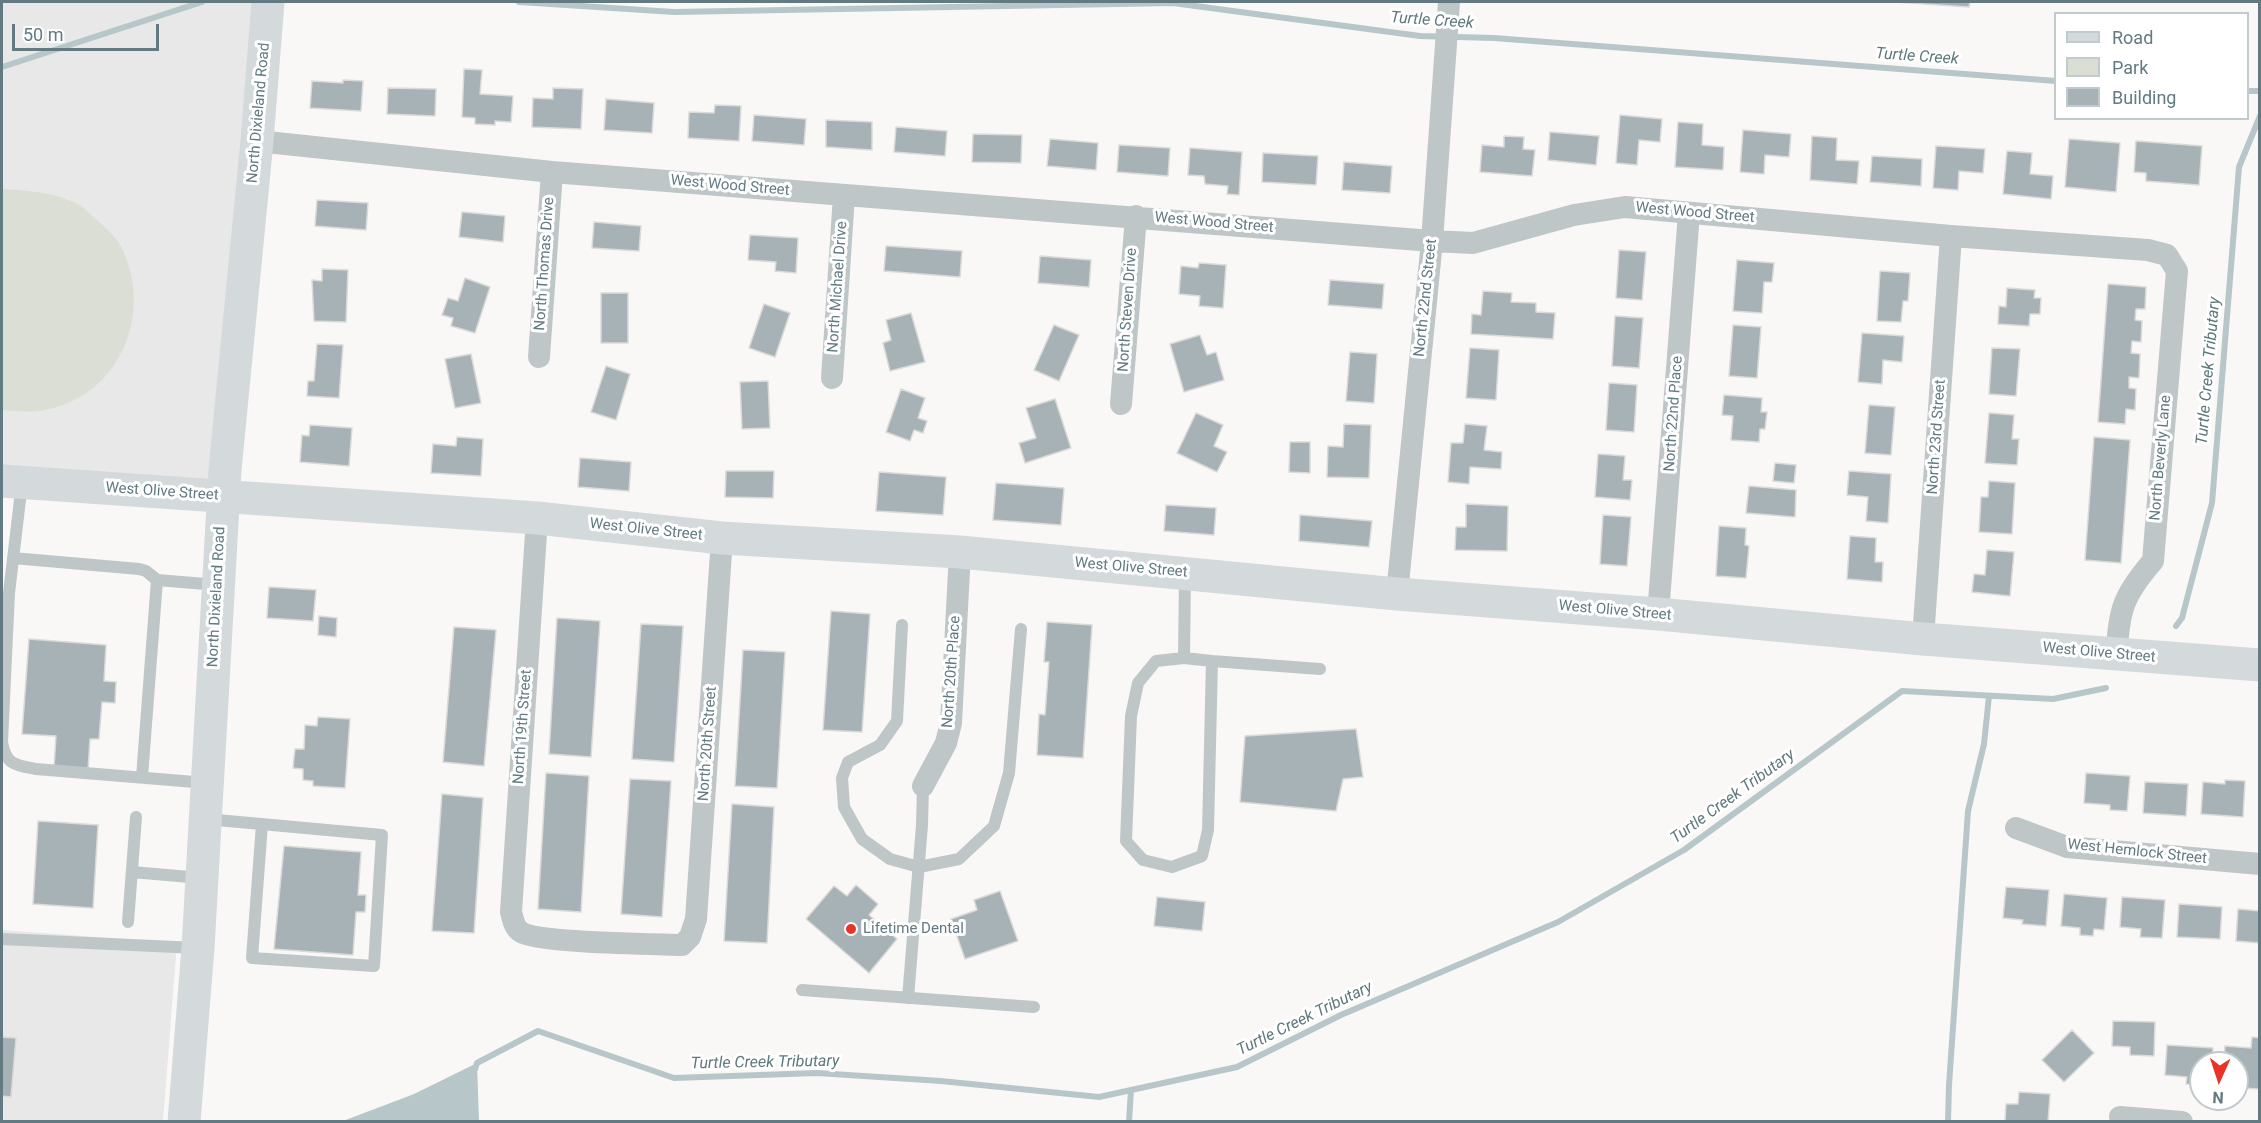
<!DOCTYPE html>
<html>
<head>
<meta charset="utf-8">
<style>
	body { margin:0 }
	#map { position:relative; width:2261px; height:1123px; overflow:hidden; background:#f9f8f6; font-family:Roboto,sans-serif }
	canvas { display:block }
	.frame { position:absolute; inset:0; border:3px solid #637a82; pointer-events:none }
	.legend { position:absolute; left:2054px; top:12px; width:195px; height:108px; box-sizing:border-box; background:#fff; border:2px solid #c1cacd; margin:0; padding:8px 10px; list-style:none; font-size:18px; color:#637a82 }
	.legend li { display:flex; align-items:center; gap:12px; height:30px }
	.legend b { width:30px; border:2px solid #c1cacd }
	.north { position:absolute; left:2189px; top:1051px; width:60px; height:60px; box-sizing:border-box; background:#fff; border:2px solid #c1cacd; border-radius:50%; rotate:183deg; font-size:16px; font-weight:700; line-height:24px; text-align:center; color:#637a82 }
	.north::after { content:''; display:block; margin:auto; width:21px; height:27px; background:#e93326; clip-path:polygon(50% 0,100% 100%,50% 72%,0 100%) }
	.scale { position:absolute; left:12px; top:24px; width:147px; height:27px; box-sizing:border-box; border:3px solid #637a82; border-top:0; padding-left:8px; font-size:18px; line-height:21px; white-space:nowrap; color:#637a82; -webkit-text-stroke:4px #fff; paint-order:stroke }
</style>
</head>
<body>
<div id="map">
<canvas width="2261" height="1123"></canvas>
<div class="frame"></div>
<ul class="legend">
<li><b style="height:8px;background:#d4d9dc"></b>Road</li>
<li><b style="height:16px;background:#daded5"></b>Park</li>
<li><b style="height:16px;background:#a6b2b6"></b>Building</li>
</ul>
<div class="north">N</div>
<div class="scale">50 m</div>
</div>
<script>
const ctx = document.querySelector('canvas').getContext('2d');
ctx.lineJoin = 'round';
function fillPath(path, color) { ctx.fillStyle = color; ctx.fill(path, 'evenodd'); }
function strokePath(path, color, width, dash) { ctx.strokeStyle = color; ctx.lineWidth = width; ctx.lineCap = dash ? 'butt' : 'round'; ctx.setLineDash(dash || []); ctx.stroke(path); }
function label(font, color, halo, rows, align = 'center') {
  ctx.font = font + ' Roboto,sans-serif'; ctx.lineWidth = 6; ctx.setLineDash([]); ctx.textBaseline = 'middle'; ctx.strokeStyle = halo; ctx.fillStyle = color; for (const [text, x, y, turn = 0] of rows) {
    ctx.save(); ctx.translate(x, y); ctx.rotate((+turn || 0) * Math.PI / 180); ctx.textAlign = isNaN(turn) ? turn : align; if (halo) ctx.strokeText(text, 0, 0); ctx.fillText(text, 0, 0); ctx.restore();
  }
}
fillPath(new Path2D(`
	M 2,2 L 255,2 L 223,496 L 2,481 Z
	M 2,930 L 177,943 L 163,1121 L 2,1121 Z`), '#e7e8e7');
fillPath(new Path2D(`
	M 2,189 C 29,191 57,192 81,206 C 87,210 92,217 98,221 C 108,230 119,240 124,253 C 150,312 123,385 60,406 C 41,413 22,412 2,410 Z`), '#daded5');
fillPath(new Path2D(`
	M 477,1063 L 479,1121 L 343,1121 L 414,1094 Z`), '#b7c7c9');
strokePath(new Path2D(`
	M 519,2 L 674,12 L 1173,3 L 1420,36 L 1494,38 L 2056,81
	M 2,67 L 202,2
	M 2248,91 L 2260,91
	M 2176,626 L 2182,618 L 2212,503 L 2239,167 L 2260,116
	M 475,1069 L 477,1063 L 538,1031 L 674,1078 L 817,1073 L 941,1081 L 1099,1097 L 1237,1067 L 1341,1015 L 1558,922 L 1684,850 L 1902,691 L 2053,699 L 2106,688
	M 1129,1122 L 1131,1090
	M 1948,1122 L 1949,1085 L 1968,811 L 1984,744 L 1989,696`), '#b7c7c9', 6);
const building = new Path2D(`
	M 1895,2 L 1970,2 L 1969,7 Z
	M 464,69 L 482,70 L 480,94 L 513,96 L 511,122 L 495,121 L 495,125 L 475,124 L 475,118 L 462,117 Z
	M 343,80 L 363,81 L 361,111 L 310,108 L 312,81 L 343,83 Z
	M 388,88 L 436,89 L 435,116 L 387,114 Z
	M 553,88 L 583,89 L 581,129 L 532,127 L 533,98 L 553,99 Z
	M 606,99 L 654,103 L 652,133 L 604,130 Z
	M 715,105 L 741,106 L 739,141 L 688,138 L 689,112 L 714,113 Z
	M 754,115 L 806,119 L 804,145 L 752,141 Z
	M 1620,115 L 1662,119 L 1660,142 L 1639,140 L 1637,165 L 1616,163 Z
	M 826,120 L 872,122 L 872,150 L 826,147 Z
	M 1678,122 L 1703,124 L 1702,145 L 1724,147 L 1723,170 L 1675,167 Z
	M 896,127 L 947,131 L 945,156 L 894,152 Z
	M 1743,130 L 1791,134 L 1789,157 L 1765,155 L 1764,174 L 1740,172 Z
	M 1550,132 L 1599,136 L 1596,165 L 1548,160 Z
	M 973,134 L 1022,135 L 1021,163 L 972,162 Z
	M 1504,136 L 1524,137 L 1523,149 L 1535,150 L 1532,176 L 1480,172 L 1482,145 L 1504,147 Z
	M 1812,136 L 1837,138 L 1836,160 L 1859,161 L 1857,184 L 1810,180 Z
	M 1050,139 L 1098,143 L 1096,170 L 1047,166 Z
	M 2069,139 L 2120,143 L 2116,192 L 2065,187 Z
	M 2136,141 L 2202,146 L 2199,185 L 2146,181 L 2146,173 L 2134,172 Z
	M 1119,145 L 1170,148 L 1168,176 L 1117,172 Z
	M 1936,146 L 1985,149 L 1983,173 L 1959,171 L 1958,190 L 1933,188 Z
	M 1190,148 L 1242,152 L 1239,195 L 1227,194 L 1228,186 L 1205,184 L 1204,176 L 1188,175 Z
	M 2007,151 L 2032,153 L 2030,174 L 2053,176 L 2051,199 L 2003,194 Z
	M 1263,153 L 1318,156 L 1316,185 L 1262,182 Z
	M 1872,156 L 1922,159 L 1921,186 L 1870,182 Z
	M 1344,162 L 1392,166 L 1390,193 L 1342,190 Z
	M 317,200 L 368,203 L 366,230 L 315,226 Z
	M 462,212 L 505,216 L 503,242 L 459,237 Z
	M 594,222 L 641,226 L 639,251 L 592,248 Z
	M 750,235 L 798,238 L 796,273 L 775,271 L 776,262 L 748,260 Z
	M 886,246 L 962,251 L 960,277 L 884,271 Z
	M 1619,250 L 1646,252 L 1642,300 L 1616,298 Z
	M 1040,256 L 1091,260 L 1089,287 L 1038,283 Z
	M 1737,260 L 1774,263 L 1772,282 L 1764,282 L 1762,313 L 1733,311 Z
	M 1199,263 L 1226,265 L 1223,308 L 1199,306 L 1200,296 L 1179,294 L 1181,266 L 1198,268 Z
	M 322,269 L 348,270 L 346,322 L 314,321 L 312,280 L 322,281 Z
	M 1880,271 L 1910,273 L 1908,301 L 1903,301 L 1901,322 L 1877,321 Z
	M 465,278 L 490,287 L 475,333 L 451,326 L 453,318 L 442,315 L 448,298 L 458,301 Z
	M 1330,280 L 1384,284 L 1382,309 L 1328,305 Z
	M 2108,284 L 2146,287 L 2145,309 L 2136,309 L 2135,320 L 2142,321 L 2141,342 L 2132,341 L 2131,353 L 2140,354 L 2139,378 L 2129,377 L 2129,388 L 2136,389 L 2135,410 L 2126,409 L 2125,424 L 2098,422 Z
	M 2007,288 L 2035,290 L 2034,298 L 2041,298 L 2040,314 L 2030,314 L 2029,326 L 1998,324 L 1999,306 L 2006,307 Z
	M 1483,291 L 1512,293 L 1511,302 L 1536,303 L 1536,312 L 1555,313 L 1553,339 L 1471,334 L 1472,314 L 1481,315 Z
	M 601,293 L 628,293 L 628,343 L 601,343 Z
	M 764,304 L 790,313 L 775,357 L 749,348 Z
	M 911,313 L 925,362 L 890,371 L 883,343 L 891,340 L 886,320 Z
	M 1615,316 L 1643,318 L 1639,368 L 1612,366 Z
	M 1054,325 L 1079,335 L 1059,381 L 1034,370 Z
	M 1733,325 L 1761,327 L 1757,378 L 1729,376 Z
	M 1862,333 L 1904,336 L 1902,362 L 1883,360 L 1882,384 L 1858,382 Z
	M 1200,335 L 1207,355 L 1216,352 L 1224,380 L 1184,392 L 1170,344 Z
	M 317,344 L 343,345 L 339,398 L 307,396 L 308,381 L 314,381 Z
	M 1470,348 L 1499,350 L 1496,400 L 1466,398 Z
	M 1992,348 L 2020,349 L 2016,396 L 1989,394 Z
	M 1350,352 L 1377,354 L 1374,403 L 1346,401 Z
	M 471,354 L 481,403 L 455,408 L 445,359 Z
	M 606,366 L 630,374 L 616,420 L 591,412 Z
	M 768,381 L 770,428 L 742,429 L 740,382 Z
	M 1609,383 L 1637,385 L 1634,432 L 1606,430 Z
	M 901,389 L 925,398 L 918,418 L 927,421 L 923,433 L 914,430 L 910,441 L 886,432 Z
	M 1724,395 L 1762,398 L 1761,412 L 1767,412 L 1765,429 L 1760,429 L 1759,442 L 1731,440 L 1733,416 L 1722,415 Z
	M 1055,399 L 1071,448 L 1025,463 L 1019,443 L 1036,438 L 1026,408 Z
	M 1869,405 L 1895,407 L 1891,455 L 1865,453 Z
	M 1196,413 L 1223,425 L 1214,446 L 1227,452 L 1217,472 L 1177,453 Z
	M 1989,413 L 2014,415 L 2012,439 L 2019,439 L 2017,465 L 1985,463 Z
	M 1344,424 L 1371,425 L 1369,478 L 1327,477 L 1328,446 L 1343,447 Z
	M 1465,424 L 1487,426 L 1484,450 L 1502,452 L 1501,469 L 1470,467 L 1469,484 L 1448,482 L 1451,443 L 1463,443 Z
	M 310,425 L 352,428 L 349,466 L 300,462 L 302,435 L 309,436 Z
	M 457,437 L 483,439 L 481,476 L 431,473 L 433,444 L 456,446 Z
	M 2094,437 L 2130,440 L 2121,563 L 2085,560 Z
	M 1290,442 L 1310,442 L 1310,473 L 1289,472 Z
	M 1598,454 L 1625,456 L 1623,480 L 1632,480 L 1630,500 L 1595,497 Z
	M 580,458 L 631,462 L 629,491 L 578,487 Z
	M 1775,463 L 1796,465 L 1794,483 L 1773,481 Z
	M 726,471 L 774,471 L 773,498 L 725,497 Z
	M 1849,471 L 1891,474 L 1888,523 L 1866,521 L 1868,497 L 1847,495 Z
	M 879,472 L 946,477 L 943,515 L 876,511 Z
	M 1989,481 L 2015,483 L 2012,534 L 1979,532 L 1981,497 L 1988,497 Z
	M 996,483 L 1064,488 L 1061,525 L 993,520 Z
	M 1749,486 L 1796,490 L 1795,517 L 1746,513 Z
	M 1466,504 L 1508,506 L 1507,551 L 1455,550 L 1456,527 L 1466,527 Z
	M 1166,505 L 1216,508 L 1214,535 L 1164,531 Z
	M 1300,515 L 1372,521 L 1369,547 L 1299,541 Z
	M 1603,515 L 1631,517 L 1627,566 L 1600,564 Z
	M 1719,526 L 1746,528 L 1745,545 L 1749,546 L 1746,578 L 1716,576 Z
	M 1850,536 L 1876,538 L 1875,562 L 1883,562 L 1882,582 L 1847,579 Z
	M 1987,550 L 2014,552 L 2010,596 L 1972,592 L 1974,574 L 1985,575 Z
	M 269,587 L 316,590 L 313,621 L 267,618 Z
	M 831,611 L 870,614 L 862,732 L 823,730 Z
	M 319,616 L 337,618 L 336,637 L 318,635 Z
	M 557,618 L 600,621 L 591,757 L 549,754 Z
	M 1047,622 L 1092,625 L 1083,758 L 1037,755 L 1039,714 L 1045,715 L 1049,662 L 1044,662 Z
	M 641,624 L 683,626 L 674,762 L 632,759 Z
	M 454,627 L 496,630 L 484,766 L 443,762 Z
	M 29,639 L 106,645 L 104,681 L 116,682 L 115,703 L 102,702 L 99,739 L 90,739 L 88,770 L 54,767 L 56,736 L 22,734 Z
	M 743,650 L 785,652 L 777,788 L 735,786 Z
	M 318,717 L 350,719 L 345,788 L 313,786 L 313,781 L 303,780 L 303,769 L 293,768 L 295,749 L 304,749 L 305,725 L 317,726 Z
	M 1356,729 L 1363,777 L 1343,779 L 1336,811 L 1240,802 L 1245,736 Z
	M 546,773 L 589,776 L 581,912 L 538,909 Z
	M 2086,773 L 2130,776 L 2127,811 L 2110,810 L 2110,805 L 2084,803 Z
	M 630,779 L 671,781 L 662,917 L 621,914 Z
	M 2225,780 L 2245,781 L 2243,817 L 2201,814 L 2203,782 L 2225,784 Z
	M 2145,782 L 2188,784 L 2186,816 L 2143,813 Z
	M 442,794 L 483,798 L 474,933 L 432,931 Z
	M 732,804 L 774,807 L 767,943 L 724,941 Z
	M 38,821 L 98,825 L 93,908 L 33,904 Z
	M 284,846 L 361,852 L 358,895 L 366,895 L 365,912 L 356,912 L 353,955 L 274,949 Z
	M 856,885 L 878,904 L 869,915 L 897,939 L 869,973 L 806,919 L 834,886 L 847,896 Z
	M 2006,887 L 2049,890 L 2046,926 L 2022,924 L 2023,920 L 2003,918 Z
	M 1000,891 L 1018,941 L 965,959 L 951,919 L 977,910 L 974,900 Z
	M 2064,894 L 2107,898 L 2104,930 L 2094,929 L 2093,936 L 2080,935 L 2080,928 L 2061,926 Z
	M 1157,897 L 1205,902 L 1202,931 L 1154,926 Z
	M 2122,897 L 2165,900 L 2162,938 L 2140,937 L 2141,929 L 2120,927 Z
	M 2179,904 L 2222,907 L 2220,939 L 2177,937 Z
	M 2238,909 L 2260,911 L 2260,943 L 2236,941 Z
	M 2113,1021 L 2155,1022 L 2154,1056 L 2130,1055 L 2130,1047 L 2112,1046 Z
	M 2072,1030 L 2094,1053 L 2064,1082 L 2042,1060 Z
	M 2,1037 L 16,1038 L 11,1097 L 2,1096 Z
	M 2252,1037 L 2260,1038 L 2260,1089 L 2241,1088 L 2242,1078 L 2237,1077 L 2237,1063 L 2224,1063 L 2225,1046 L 2251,1048 Z
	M 2167,1045 L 2213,1048 L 2212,1063 L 2201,1063 L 2201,1085 L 2186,1084 L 2187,1077 L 2165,1075 Z
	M 2019,1092 L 2050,1094 L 2048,1122 L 2005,1122 L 2006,1104 L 2018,1104 Z`);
fillPath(building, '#a6b2b6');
strokePath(building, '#dadad8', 1.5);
strokePath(new Path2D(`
	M 22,483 L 9,593 L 2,742 C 6,765 15,765 36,769 L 207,783
	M 13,558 L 139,569 L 146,571 L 157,580 L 218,585
	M 902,625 L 897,721 L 880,745 L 848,762 L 842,778 L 844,807 L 862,839 L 890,859 L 919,867 L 959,859 L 994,826 L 1009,773 L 1021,629
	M 1184,658 L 1212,661 L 1208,830 L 1202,856 L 1172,867 L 1143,860 L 1126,841 L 1131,716 L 1138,683 L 1156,661 L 1184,658 L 1185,575
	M 1212,661 L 1320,669
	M 142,777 L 157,580
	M 206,819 L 382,835 L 374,966 L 252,958 L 262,824
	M 132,872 L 201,878
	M 128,922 L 136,817
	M 2,939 L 197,948
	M 802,990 L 1034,1007
	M 908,998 L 922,825 L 923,786`), '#bfc6c8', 12);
strokePath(new Path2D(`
	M 257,141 L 552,172 L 1432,241 L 1473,243 L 1574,215 L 1625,207 L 1951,236 L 2148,250 L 2167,255 L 2177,271 L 2153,561 C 2124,594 2118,611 2117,654
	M 539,357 L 552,172
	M 832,378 L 844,195
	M 1121,404 L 1136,216
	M 537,518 L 511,912 C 513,919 514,928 521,932 C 537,943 655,944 682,945 L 690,937 L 696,919 L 722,538
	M 1397,594 L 1432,241 L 1449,2
	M 1658,614 L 1689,213
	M 1923,639 L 1951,236
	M 923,786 L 946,743 L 951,723 L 960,552
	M 2016,828 L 2067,847 L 2260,864
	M 2120,1117 L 2182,1122`), '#bfc6c8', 22);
strokePath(new Path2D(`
	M 2,481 L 537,518 L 722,538 L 960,552 L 1397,594 L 1658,614 L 1923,639 L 2260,665
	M 184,1122 L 198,948 L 225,470 L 257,141 L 268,2`), '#d4d9dc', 33);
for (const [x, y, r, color] of [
	[851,929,6,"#e93326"]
]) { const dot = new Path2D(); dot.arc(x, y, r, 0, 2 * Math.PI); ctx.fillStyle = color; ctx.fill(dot); strokePath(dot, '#fff', 2); }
label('15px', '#637a82', '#fff', [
	["North Dixieland Road",259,113,-85],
	["West Wood Street",730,186,5],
	["West Wood Street",1695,213,5],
	["West Wood Street",1214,223,5],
	["North Thomas Drive",545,264,-86],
	["North Michael Drive",838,287,-86],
	["North 22nd Street",1426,298,-84],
	["North Steven Drive",1128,310,-86],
	["North 22nd Place",1674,414,-86],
	["North 23rd Street",1937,437,-86],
	["North Beverly Lane",2161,458,-85],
	["West Olive Street",162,492,4],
	["West Olive Street",646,530,6],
	["West Olive Street",1131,568,5],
	["North Dixieland Road",217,597,-87],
	["West Olive Street",1615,611,5],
	["West Olive Street",2099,653,5],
	["North 20th Place",952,672,-86],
	["North 19th Street",523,727,-86],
	["North 20th Street",708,744,-86],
	["West Hemlock Street",2137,852,6]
]);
label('15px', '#637a82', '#fff', [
	["Lifetime Dental",863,929]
], 'left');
label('italic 16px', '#5e787c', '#fff', [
	["Turtle Creek",1432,21,4],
	["Turtle Creek",1917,57,4],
	["Turtle Creek Tributary",2209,371,-85],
	["Turtle Creek Tributary",1733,797,-36],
	["Turtle Creek Tributary",1305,1019,-26],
	["Turtle Creek Tributary",765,1063,-1]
]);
</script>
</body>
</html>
